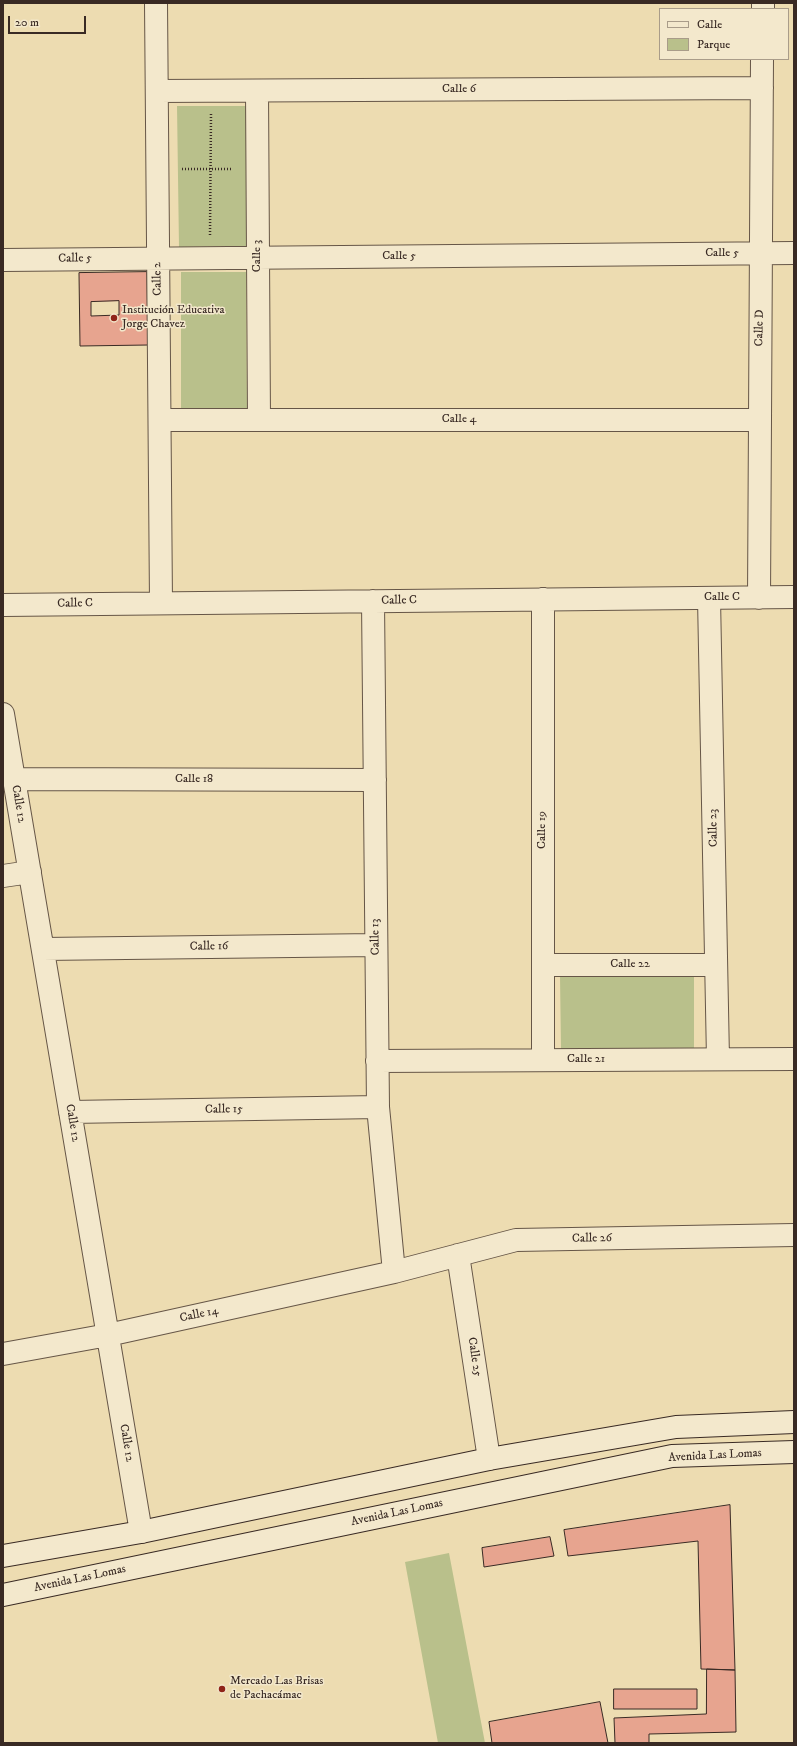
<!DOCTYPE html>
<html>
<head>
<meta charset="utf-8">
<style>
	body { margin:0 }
	#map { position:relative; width:797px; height:1746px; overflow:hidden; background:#eddcb1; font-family:"IM FELL DW Pica",serif }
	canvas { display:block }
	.frame { position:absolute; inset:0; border:4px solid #392a24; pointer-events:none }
	.legend { position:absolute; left:659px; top:8px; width:130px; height:52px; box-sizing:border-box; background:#f3e8cc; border:1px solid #a99c89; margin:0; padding:5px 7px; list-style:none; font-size:12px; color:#392a24 }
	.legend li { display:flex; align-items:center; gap:8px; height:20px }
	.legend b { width:20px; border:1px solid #a99c89 }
	.scale { position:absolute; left:8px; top:16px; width:78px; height:18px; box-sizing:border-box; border:2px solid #392a24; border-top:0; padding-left:5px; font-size:12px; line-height:14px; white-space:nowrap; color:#392a24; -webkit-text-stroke:3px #f3e8cc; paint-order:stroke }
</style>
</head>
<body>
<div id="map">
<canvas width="797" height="1746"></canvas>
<div class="frame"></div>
<ul class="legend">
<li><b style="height:5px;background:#f3e8cc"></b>Calle</li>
<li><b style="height:11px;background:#b9c08b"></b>Parque</li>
</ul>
<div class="scale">20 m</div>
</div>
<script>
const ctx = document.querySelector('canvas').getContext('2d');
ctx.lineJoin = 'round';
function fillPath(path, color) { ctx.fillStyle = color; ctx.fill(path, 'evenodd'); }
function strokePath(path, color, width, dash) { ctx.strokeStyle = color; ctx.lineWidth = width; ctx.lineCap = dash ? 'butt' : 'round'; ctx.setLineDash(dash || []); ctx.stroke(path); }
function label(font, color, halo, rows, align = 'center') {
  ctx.font = font + ' "IM FELL DW Pica",serif'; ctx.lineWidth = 3; ctx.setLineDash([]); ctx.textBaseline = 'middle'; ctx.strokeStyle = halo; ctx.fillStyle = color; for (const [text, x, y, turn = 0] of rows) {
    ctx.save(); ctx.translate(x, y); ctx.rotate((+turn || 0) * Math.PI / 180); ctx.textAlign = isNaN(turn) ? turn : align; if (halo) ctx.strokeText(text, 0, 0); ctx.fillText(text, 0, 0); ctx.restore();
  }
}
fillPath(new Path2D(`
	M 177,106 L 246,106 L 247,246 L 179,247 Z
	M 181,272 L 246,272 L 247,409 L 181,408 Z
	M 694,975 L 694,1049 L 561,1049 L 560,976 Z
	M 449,1553 L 485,1743 L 438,1743 L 405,1562 Z`), '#b9c08b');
const building = new Path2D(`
	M 147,272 L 148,345 L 80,346 L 79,273 ZM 119,301 L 119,315 L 91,316 L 91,302 Z
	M 730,1505 L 735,1670 L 701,1669 L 698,1541 L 568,1556 L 564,1530 Z
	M 550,1537 L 554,1556 L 484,1567 L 482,1548 Z
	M 707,1669 L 735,1670 L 736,1732 L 649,1734 L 649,1743 L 615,1743 L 614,1718 L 706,1714 Z
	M 614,1689 L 697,1689 L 697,1709 L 614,1709 Z
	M 600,1702 L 608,1743 L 492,1743 L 489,1722 Z`);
fillPath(building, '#e7a48f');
strokePath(building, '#392a24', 1);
const street = new Path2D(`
	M 156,3 L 161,603
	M 763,9 L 763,3
	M 157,91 L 762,88
	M 257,91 L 259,420
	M 3,260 L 794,253
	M 160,420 L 759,420
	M 709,598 L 718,1059
	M 759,598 L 762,59
	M 373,601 L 378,1107 L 394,1272
	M 3,605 L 794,597
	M 3,714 L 141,1532
	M 14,779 L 375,780
	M 3,876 L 30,872
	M 43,949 L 376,945
	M 543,965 L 716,965
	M 543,1060 L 543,599
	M 377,1061 L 794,1059
	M 70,1112 L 378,1107
	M 458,1255 L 489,1459
	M 3,1354 L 108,1335 L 394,1272 L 516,1240 L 794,1235`);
const secondary = new Path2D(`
	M 3,1556 L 141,1532 L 489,1459 L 676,1427 L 794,1422
	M 3,1595 L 672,1456 L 794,1452`);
strokePath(street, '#665647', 24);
strokePath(secondary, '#392a24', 24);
strokePath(new Path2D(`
	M 182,169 L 233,169
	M 210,235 L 211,114`), '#392a24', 2.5, [1, 2]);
strokePath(street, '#f3e8cc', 22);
strokePath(secondary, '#f3e8cc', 22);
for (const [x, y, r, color] of [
	[114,318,4,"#8f2418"],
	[222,1689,4,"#8f2418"]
]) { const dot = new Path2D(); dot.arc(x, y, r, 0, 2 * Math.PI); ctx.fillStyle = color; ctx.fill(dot); strokePath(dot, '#f3e8cc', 1.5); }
label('12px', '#392a24', '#f3e8cc', [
	["Calle 6",459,90],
	["Calle 5",722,254],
	["Calle 3",258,256,-90],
	["Calle 5",399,257],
	["Calle 5",75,259,-1],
	["Calle 2",158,279,-91],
	["Calle D",760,328,-89],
	["Calle 4",459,420],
	["Calle C",722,598],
	["Calle C",399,601,-1],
	["Calle C",75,604,-1],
	["Calle 18",194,780],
	["Calle 12",18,804,80],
	["Calle 23",714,828,-91],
	["Calle 19",543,830,-90],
	["Calle 13",376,937,-91],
	["Calle 16",209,947,-1],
	["Calle 22",630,965],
	["Calle 21",586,1060],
	["Calle 15",224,1110,-1],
	["Calle 12",72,1123,80],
	["Calle 26",592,1239,-1],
	["Calle 14",199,1315,-12],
	["Calle 25",474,1357,81],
	["Calle 12",126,1443,80],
	["Avenida Las Lomas",715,1456,-3],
	["Avenida Las Lomas",397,1513,-12],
	["Avenida Las Lomas",80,1579,-12]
]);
label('12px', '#392a24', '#f3e8cc', [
	["Institución Educativa",122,311],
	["Jorge Chavez",122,325],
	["Mercado Las Brisas",230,1682],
	["de Pachacámac",230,1696]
], 'left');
</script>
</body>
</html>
